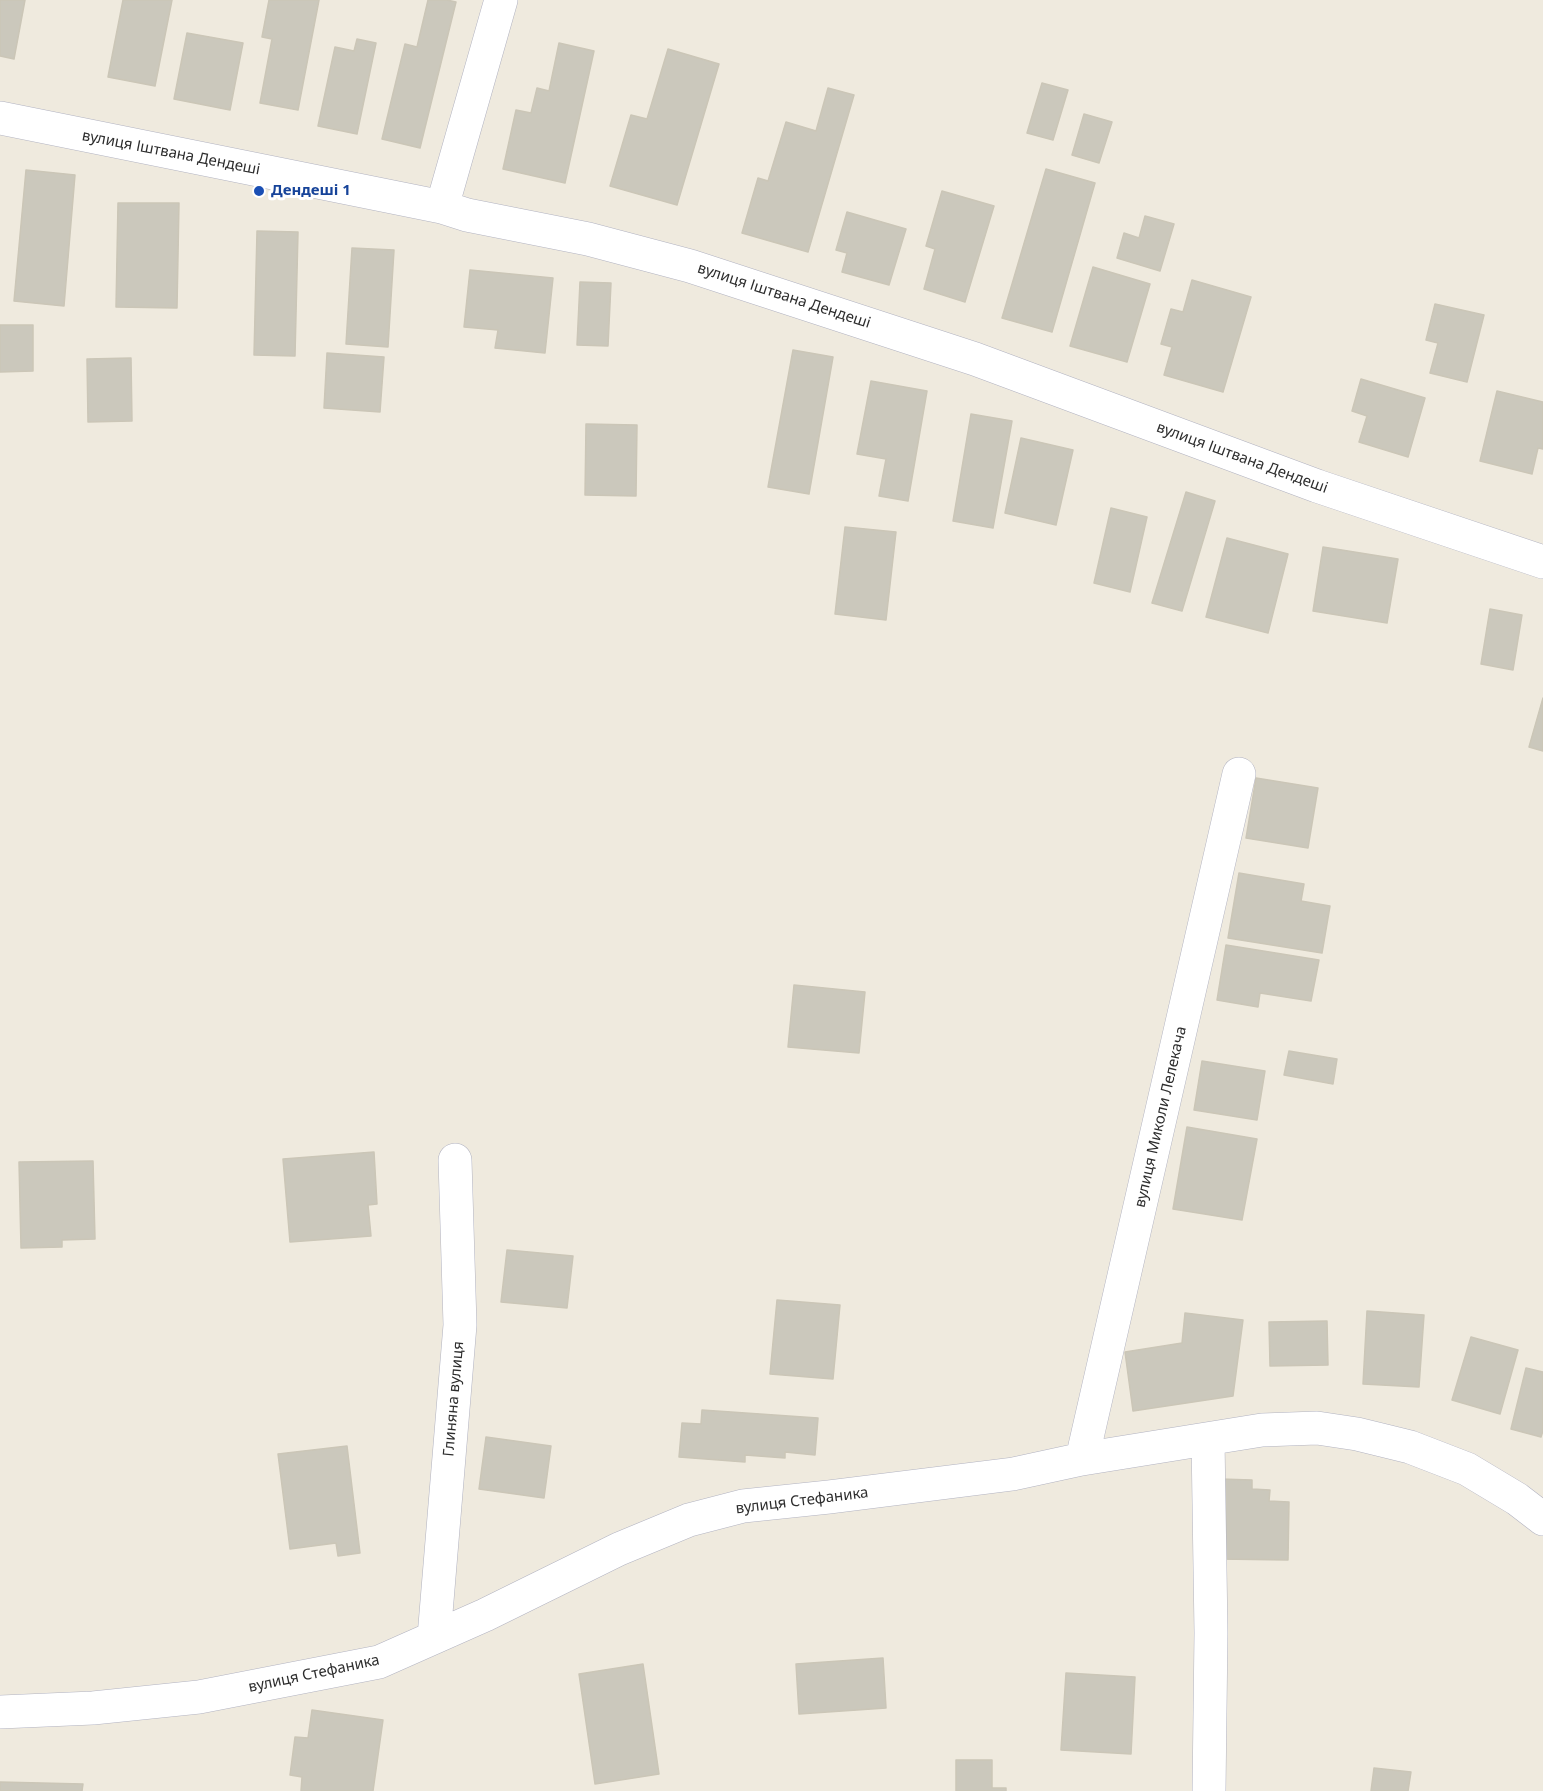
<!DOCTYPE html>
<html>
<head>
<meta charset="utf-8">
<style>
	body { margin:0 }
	canvas { display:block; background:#efeade }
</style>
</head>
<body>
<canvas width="1543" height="1791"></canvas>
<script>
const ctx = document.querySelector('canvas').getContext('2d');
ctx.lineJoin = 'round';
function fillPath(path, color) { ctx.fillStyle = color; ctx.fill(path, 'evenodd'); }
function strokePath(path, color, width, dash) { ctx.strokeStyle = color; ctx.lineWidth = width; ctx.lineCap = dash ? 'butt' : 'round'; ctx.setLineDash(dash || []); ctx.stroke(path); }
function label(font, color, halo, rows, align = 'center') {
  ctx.font = font + ' "Noto Sans",sans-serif'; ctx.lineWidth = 6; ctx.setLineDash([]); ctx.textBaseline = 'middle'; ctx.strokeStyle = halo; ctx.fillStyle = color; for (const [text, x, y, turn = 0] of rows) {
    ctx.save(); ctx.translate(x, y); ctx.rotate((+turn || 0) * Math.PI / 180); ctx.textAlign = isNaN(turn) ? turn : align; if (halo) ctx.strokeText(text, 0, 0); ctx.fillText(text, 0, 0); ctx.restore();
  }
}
const building = new Path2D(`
	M 0,0 L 25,0 L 14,59 L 0,56 Z
	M 123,0 L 172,0 L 155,86 L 108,77 Z
	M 269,0 L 319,0 L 298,110 L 260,103 L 272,39 L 262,37 Z
	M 428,0 L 447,0 L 456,2 L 420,148 L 382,139 L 405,44 L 417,47 Z
	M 187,33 L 243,43 L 230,110 L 174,99 Z
	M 357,39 L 376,43 L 357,134 L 318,126 L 335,47 L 354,51 Z
	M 559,43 L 594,51 L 565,183 L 503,169 L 516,110 L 531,113 L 537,88 L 549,91 Z
	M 668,49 L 719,64 L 677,205 L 610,186 L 631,115 L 647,119 Z
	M 1042,83 L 1068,90 L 1053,140 L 1027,133 Z
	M 828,88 L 854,95 L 808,252 L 742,233 L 758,178 L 768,181 L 786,122 L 816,131 Z
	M 1084,114 L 1112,122 L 1099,163 L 1072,155 Z
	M 1046,169 L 1095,183 L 1052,332 L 1002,318 Z
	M 26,170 L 75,175 L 64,306 L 14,301 Z
	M 942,191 L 994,206 L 965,302 L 924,289 L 935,249 L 926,246 Z
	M 118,203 L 179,203 L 177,308 L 116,307 Z
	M 847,212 L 906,229 L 889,285 L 842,272 L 847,253 L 836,250 Z
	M 1145,216 L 1174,224 L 1160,271 L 1117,258 L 1124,233 L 1139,238 Z
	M 257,231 L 298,232 L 295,356 L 254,355 Z
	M 352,248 L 394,250 L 388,347 L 346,344 Z
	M 1093,267 L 1150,284 L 1127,362 L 1070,346 Z
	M 470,270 L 553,278 L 545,353 L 495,348 L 498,330 L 464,327 Z
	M 1192,280 L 1251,297 L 1223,392 L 1164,375 L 1172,347 L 1161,344 L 1171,309 L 1183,312 Z
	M 580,282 L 611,283 L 608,346 L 577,345 Z
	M 1435,304 L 1484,315 L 1467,382 L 1430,373 L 1438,343 L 1426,340 Z
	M 0,325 L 33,325 L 33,371 L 0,372 Z
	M 793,350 L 833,357 L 809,494 L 768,487 Z
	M 327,353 L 384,357 L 380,412 L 324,408 Z
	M 131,358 L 132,421 L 88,422 L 87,359 Z
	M 1361,379 L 1425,398 L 1408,457 L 1359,442 L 1367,416 L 1352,411 Z
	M 871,381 L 927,391 L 908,501 L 879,496 L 886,459 L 857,454 Z
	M 1497,391 L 1543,402 L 1543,449 L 1538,448 L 1532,474 L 1480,461 Z
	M 971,414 L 1012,421 L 993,528 L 953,521 Z
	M 586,424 L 637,425 L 636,496 L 585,495 Z
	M 1021,438 L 1073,450 L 1056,525 L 1005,513 Z
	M 1186,492 L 1215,501 L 1182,611 L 1152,603 Z
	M 1111,508 L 1147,517 L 1130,592 L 1094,583 Z
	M 845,527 L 896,532 L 886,620 L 835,614 Z
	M 1227,538 L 1288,554 L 1268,633 L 1206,617 Z
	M 1323,547 L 1398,559 L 1387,623 L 1313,611 Z
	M 1490,609 L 1522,615 L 1513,670 L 1481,664 Z
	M 1543,698 L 1543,751 L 1529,747 Z
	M 1256,778 L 1318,788 L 1308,848 L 1246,838 Z
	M 1239,873 L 1304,884 L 1301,901 L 1330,906 L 1322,953 L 1228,938 Z
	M 1226,945 L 1319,960 L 1311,1001 L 1260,993 L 1258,1007 L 1217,1000 Z
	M 794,985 L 865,992 L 859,1053 L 788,1047 Z
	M 1289,1051 L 1337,1059 L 1333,1084 L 1284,1075 Z
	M 1202,1061 L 1265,1071 L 1257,1120 L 1194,1110 Z
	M 1187,1127 L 1257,1139 L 1242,1220 L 1173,1209 Z
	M 374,1152 L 377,1204 L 368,1205 L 371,1236 L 290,1242 L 283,1159 Z
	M 93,1161 L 95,1239 L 62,1240 L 62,1247 L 21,1248 L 19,1162 Z
	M 507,1250 L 573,1256 L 567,1308 L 501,1302 Z
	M 777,1300 L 840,1305 L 833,1379 L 770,1374 Z
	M 1367,1311 L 1424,1315 L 1419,1387 L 1363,1384 Z
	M 1185,1313 L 1243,1320 L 1233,1396 L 1133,1411 L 1125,1352 L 1182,1343 Z
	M 1327,1321 L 1328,1365 L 1270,1366 L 1269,1322 Z
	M 1471,1337 L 1518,1350 L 1500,1414 L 1452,1400 Z
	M 1526,1368 L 1543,1372 L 1543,1431 L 1541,1437 L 1511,1429 Z
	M 702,1410 L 818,1418 L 815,1455 L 785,1452 L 785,1458 L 745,1455 L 745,1462 L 679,1457 L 682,1423 L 701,1424 Z
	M 486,1437 L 551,1446 L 544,1498 L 479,1489 Z
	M 347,1446 L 360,1553 L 338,1556 L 336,1543 L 290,1549 L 278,1454 Z
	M 1220,1479 L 1252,1480 L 1252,1489 L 1270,1490 L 1269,1501 L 1289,1502 L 1288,1560 L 1218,1559 Z
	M 883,1658 L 886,1708 L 799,1714 L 796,1664 Z
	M 643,1664 L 659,1774 L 595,1784 L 579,1674 Z
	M 1066,1673 L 1135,1677 L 1131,1754 L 1061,1750 Z
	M 312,1710 L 383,1720 L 373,1791 L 301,1791 L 302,1777 L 290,1775 L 295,1737 L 308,1738 Z
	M 956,1760 L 992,1760 L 992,1788 L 1006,1788 L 1006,1791 L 956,1791 Z
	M 1374,1768 L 1411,1772 L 1408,1791 L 1371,1791 Z
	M 0,1782 L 83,1784 L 82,1791 L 0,1791 Z`);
fillPath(building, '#cbc8bc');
strokePath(building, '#cbc6b7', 1.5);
const minor = new Path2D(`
	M 0,118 L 442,207 L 467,215 L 588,239 L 690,266 L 975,359 L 1317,486 L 1543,562
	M 442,207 L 501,0
	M 1208,1439 L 1211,1633 L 1209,1791
	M 1082,1459 L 1239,774
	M 434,1637 L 460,1325 L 455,1160
	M 0,1712 L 93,1708 L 199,1697 L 379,1662 L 485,1615 L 619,1549 L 689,1520 L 743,1506 L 829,1497 L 1013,1474 L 1082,1459 L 1262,1430 L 1317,1428 L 1357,1434 L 1410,1447 L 1467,1469 L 1517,1499 L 1543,1519`);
strokePath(minor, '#b2b3c1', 34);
strokePath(minor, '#fff', 33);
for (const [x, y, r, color] of [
	[259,191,6,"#1a4fb4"]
]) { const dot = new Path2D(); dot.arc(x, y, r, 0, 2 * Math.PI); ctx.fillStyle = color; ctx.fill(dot); strokePath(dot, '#fff', 2); }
label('15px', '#2d2d2d', '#fff', [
	["вулиця Іштвана Дендеші",171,153,11],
	["вулиця Іштвана Дендеші",784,296,18],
	["вулиця Іштвана Дендеші",1242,458,20],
	["вулиця Миколи Лелекача",1161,1117,-77],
	["Глиняна вулиця",454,1399,-85],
	["вулиця Стефаника",802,1501,-7],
	["вулиця Стефаника",314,1674,-12]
]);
label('bold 15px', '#164399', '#fff', [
	["Дендеші 1",271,191]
], 'left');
</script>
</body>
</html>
